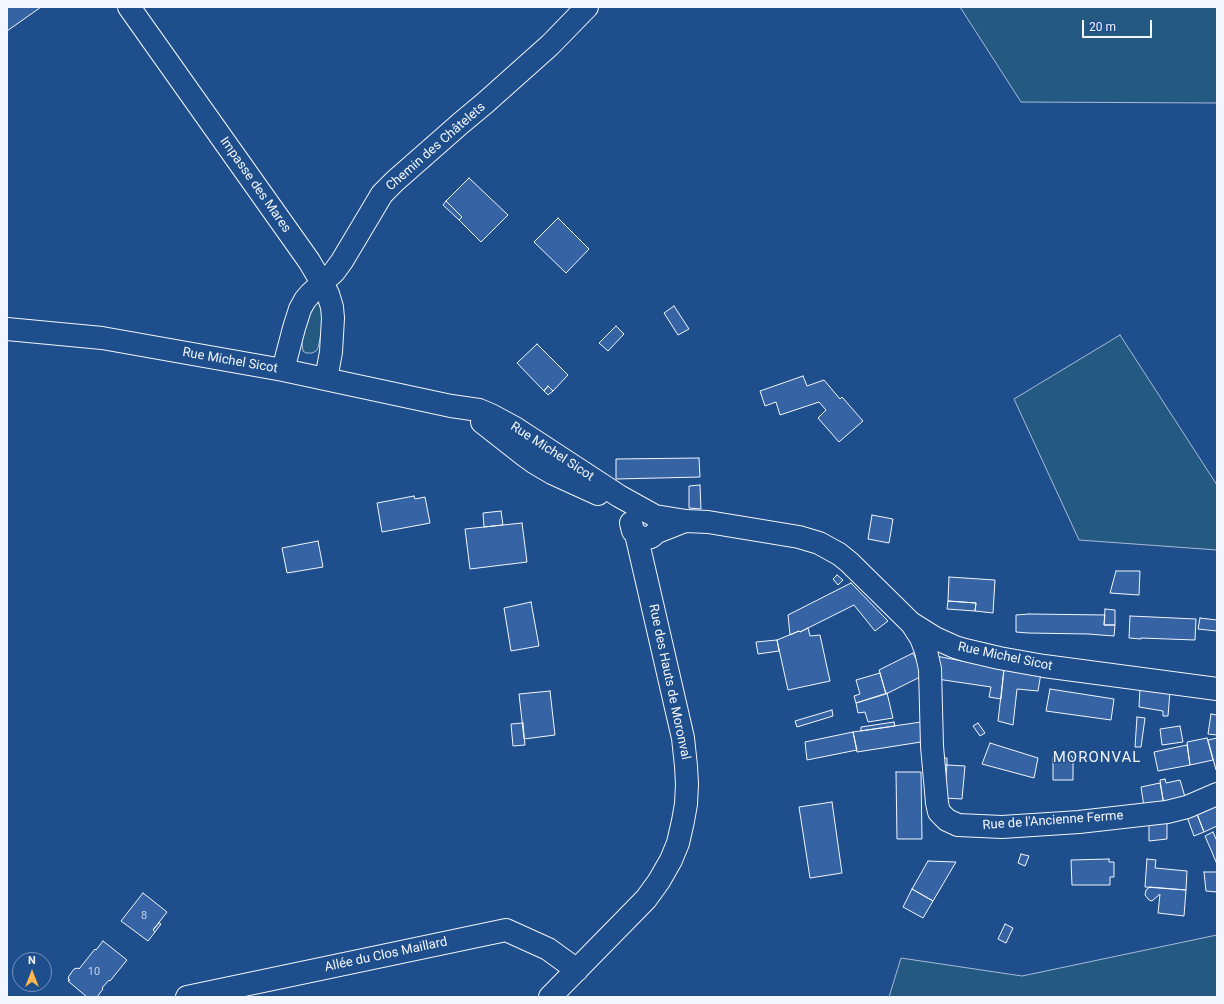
<!DOCTYPE html>
<meta charset="utf-8">
<style>
body{margin:0}
#map{position:relative;width:1224px;height:1004px;overflow:hidden;background:#1f4e8c;font-family:Roboto,sans-serif}
canvas{display:block}
.frame{position:absolute;inset:0;border:8px solid #f2f6ff;pointer-events:none}
.north{position:absolute;left:12px;top:952px;width:40px;height:40px;box-sizing:border-box;background:#1f4e8c;border:1px solid #7391ba;border-radius:50%;rotate:0deg;font-size:11px;font-weight:700;line-height:16px;text-align:center;color:#f2f6ff}
.north::after{content:'';display:block;margin:auto;width:14px;height:18px;background:#ffb74d;clip-path:polygon(50% 0,100% 100%,50% 72%,0 100%)}
.scale{position:absolute;left:1082px;top:20px;width:70px;height:18px;box-sizing:border-box;border:2px solid #f2f6ff;border-top:0;padding-left:5px;font-size:12px;line-height:14px;white-space:nowrap;color:#f2f6ff;-webkit-text-stroke:3px #1f4e8c;paint-order:stroke}
</style>
<div id="map">
<canvas width="1224" height="1004"></canvas>
<div class="frame"></div>
<div class="north">N</div>
<div class="scale">20 m</div>
</div>
<script>
const c = document.querySelector('canvas').getContext('2d');
c.lineJoin = 'round';
function fill(path, color) { c.fillStyle = color; c.fill(path, 'evenodd'); }
const poly = rows => new Path2D(rows.map(r => 'M' + r).join(''));
function stroke(path, color, width, dash) { c.strokeStyle = color; c.lineWidth = width; c.lineCap = dash ? 'butt' : 'round'; c.setLineDash(dash || []); c.stroke(path); }
function label(font, color, halo, rows, align = 'center') {
  c.font = font + ' Roboto,sans-serif'; c.lineWidth = 3; c.setLineDash([]); c.textBaseline = 'middle'; c.strokeStyle = halo; c.fillStyle = color; for (const [text, x, y, turn = 0] of rows) {
    c.save(); c.translate(x, y); c.rotate((+turn || 0) * Math.PI / 180); c.textAlign = isNaN(turn) ? turn : align; if (halo) c.strokeText(text, 0, 0); c.fillText(text, 0, 0); c.restore();
  }
}
const green = poly([
 [960,7,1217,7,1217,103,1021,102,960,7],
 [321,301,323,324,318,348,316,351,312,353,306,353,303,351,302,343,302,337,309,312,316,302,321,301],
 [1120,335,1217,485,1217,550,1079,540,1014,399,1120,335],
 [1217,935,1217,997,889,997,901,958,1022,976,1217,935]
]);
fill(green, '#245a82');
stroke(green, '#a8bbd7', 1);
const building = poly([
 [7,7,41,7,7,31,7,7],
 [469,178,508,215,481,242,459,220,462,217,446,201,469,178],
 [446,201,462,217,459,220,443,205,446,201],
 [558,218,589,249,566,273,534,242,558,218],
 [674,306,689,329,678,335,664,313,674,306],
 [616,326,624,334,608,351,599,343,616,326],
 [537,344,568,375,553,391,548,386,544,391,517,363,537,344],
 [803,376,807,386,824,380,840,399,842,397,863,421,839,442,818,418,826,410,819,402,780,415,776,402,765,406,760,391,803,376],
 [548,386,553,391,548,395,544,391,548,386],
 [699,458,700,477,616,479,616,459,699,458],
 [700,485,701,509,689,508,689,486,700,485],
 [414,496,415,499,425,497,430,523,382,532,377,503,414,496],
 [501,511,503,525,484,527,483,513,501,511],
 [872,515,893,519,889,543,868,539,872,515],
 [522,523,527,562,470,569,465,529,522,523],
 [318,541,323,567,287,573,282,548,318,541],
 [1116,571,1140,571,1139,595,1110,593,1116,571],
 [837,575,843,580,838,585,833,579,837,575],
 [949,577,995,580,993,613,975,611,976,603,948,601,949,577],
 [851,583,888,621,875,631,854,605,800,632,799,631,790,635,788,615,851,583],
 [948,601,976,603,975,611,947,609,948,601],
 [531,602,539,646,511,651,504,608,531,602],
 [1105,609,1115,610,1115,625,1104,625,1105,609],
 [1029,614,1105,615,1104,625,1115,625,1114,636,1088,634,1028,633,1016,632,1016,615,1029,614],
 [1130,616,1196,619,1195,640,1141,638,1141,639,1129,638,1130,616],
 [1200,618,1217,620,1217,631,1198,629,1200,618],
 [808,628,810,636,820,635,830,681,788,690,777,640,799,631,800,632,808,628],
 [777,640,779,651,758,654,756,642,777,640],
 [913,653,918,663,920,677,886,694,879,670,913,653],
 [936,656,1004,669,1001,699,989,697,991,687,937,679,936,656],
 [1004,669,1041,673,1038,691,1017,689,1013,725,998,721,1004,669],
 [880,673,886,694,856,703,854,696,860,694,856,680,880,673],
 [1140,687,1170,691,1168,716,1163,716,1163,711,1139,707,1140,687],
 [1050,689,1114,699,1111,720,1046,711,1050,689],
 [550,691,555,735,524,739,519,694,550,691],
 [887,693,893,718,868,722,865,712,858,713,856,703,887,693],
 [832,710,833,716,797,727,795,721,832,710],
 [1211,714,1217,715,1217,735,1208,734,1211,714],
 [1137,717,1145,718,1141,747,1135,747,1137,717],
 [894,722,895,726,861,731,861,727,894,722],
 [921,722,921,742,857,752,853,732,921,722],
 [523,723,525,745,513,746,511,724,523,723],
 [978,723,985,733,980,736,973,726,978,723],
 [1180,726,1183,742,1162,745,1160,729,1180,726],
 [853,732,857,750,807,760,805,742,853,732],
 [1207,738,1213,760,1190,765,1187,742,1207,738],
 [1217,738,1217,769,1216,770,1208,740,1217,738],
 [990,743,1038,758,1034,778,982,764,990,743],
 [1187,745,1190,765,1158,771,1154,752,1187,745],
 [1071,756,1073,758,1073,780,1053,780,1053,757,1071,756],
 [940,758,947,758,947,765,941,764,940,758],
 [947,765,965,766,962,799,944,798,947,765],
 [896,772,921,772,922,839,897,839,896,772],
 [1165,779,1166,783,1180,780,1185,797,1164,805,1160,780,1165,779],
 [1160,783,1164,805,1144,807,1141,787,1160,783],
 [832,802,842,873,810,878,799,807,832,802],
 [1217,805,1217,826,1204,832,1197,814,1217,805],
 [1197,814,1204,832,1194,836,1187,817,1197,814],
 [1167,822,1167,839,1149,841,1149,824,1167,822],
 [1213,832,1217,841,1217,864,1205,836,1213,832],
 [1021,854,1029,856,1025,866,1018,863,1021,854],
 [1109,859,1109,862,1114,862,1114,877,1110,877,1110,885,1072,885,1071,860,1109,859],
 [1147,859,1156,860,1155,868,1187,871,1186,890,1145,887,1147,859],
 [928,861,956,862,933,901,912,889,928,861],
 [1204,872,1217,872,1217,892,1206,891,1204,872],
 [1150,887,1186,890,1184,916,1158,913,1160,894,1152,901,1149,900,1145,895,1146,890,1150,887],
 [912,889,933,901,923,918,903,907,912,889],
 [143,893,167,912,153,930,155,932,148,941,121,921,143,893],
 [159,923,161,924,155,932,153,930,159,923],
 [1005,924,1013,928,1006,943,998,939,1005,924],
 [103,941,127,960,110,981,109,980,102,988,103,989,97,997,87,997,68,981,70,980,68,979,69,976,74,969,78,968,79,969,95,949,96,950,103,941]
]);
fill(building, '#3563a3');
stroke(building, '#f2f6ff', 1);
const minor = poly([
 [129,7,309,261,322,283,328,294,332,307,333,318,331,352,326,379],
 [7,329,102,338,283,370,451,406,479,410,491,415,515,428,619,496,655,516,686,521,708,522,799,537,819,543,839,554,849,562,911,623,935,638,955,647,965,650,999,658,1044,666,1217,689],
 [283,370,294,328,300,309,305,300,311,293,334,272,342,261,382,194,395,181,461,123,485,103,550,45,587,7],
 [482,422,524,455,535,463,552,473,598,494],
 [631,523,633,531,639,537,647,538,651,537,657,532,685,521],
 [912,624,921,638,926,651,930,669,932,746,937,803,939,812,947,820,958,825,1002,827,1079,822,1167,812,1187,807,1217,794],
 [187,997,506,930,548,949,577,970],
 [550,997,646,899,659,881,671,860,678,843,683,821,686,804,687,784,686,766,683,738,636,534]
]);
stroke(minor, '#f2f6ff', 24);
stroke(minor, '#1f4e8c', 22);
label('11px', '#c3d1e8', null, [
 ["8",144,916],
 ["10",94,972]
]);
label('13px', '#f2f6ff', '#1f4e8c', [
 ["Chemin des Châtelets",436,147,-41],
 ["Impasse des Mares",255,185,55],
 ["Rue Michel Sicot",230,361,10],
 ["Rue Michel Sicot",552,452,33],
 ["Rue Michel Sicot",1005,657,12],
 ["Rue des Hauts de Moronval",669,682,78],
 ["Rue de l'Ancienne Ferme",1053,821,-4],
 ["Allée du Clos Maillard",386,955,-12]
]);
c.letterSpacing = '1px';
label('15px', '#f2f6ff', '#1f4e8c', [
 ["MORONVAL",1097,758]
]);
c.letterSpacing = '0px';
</script>
